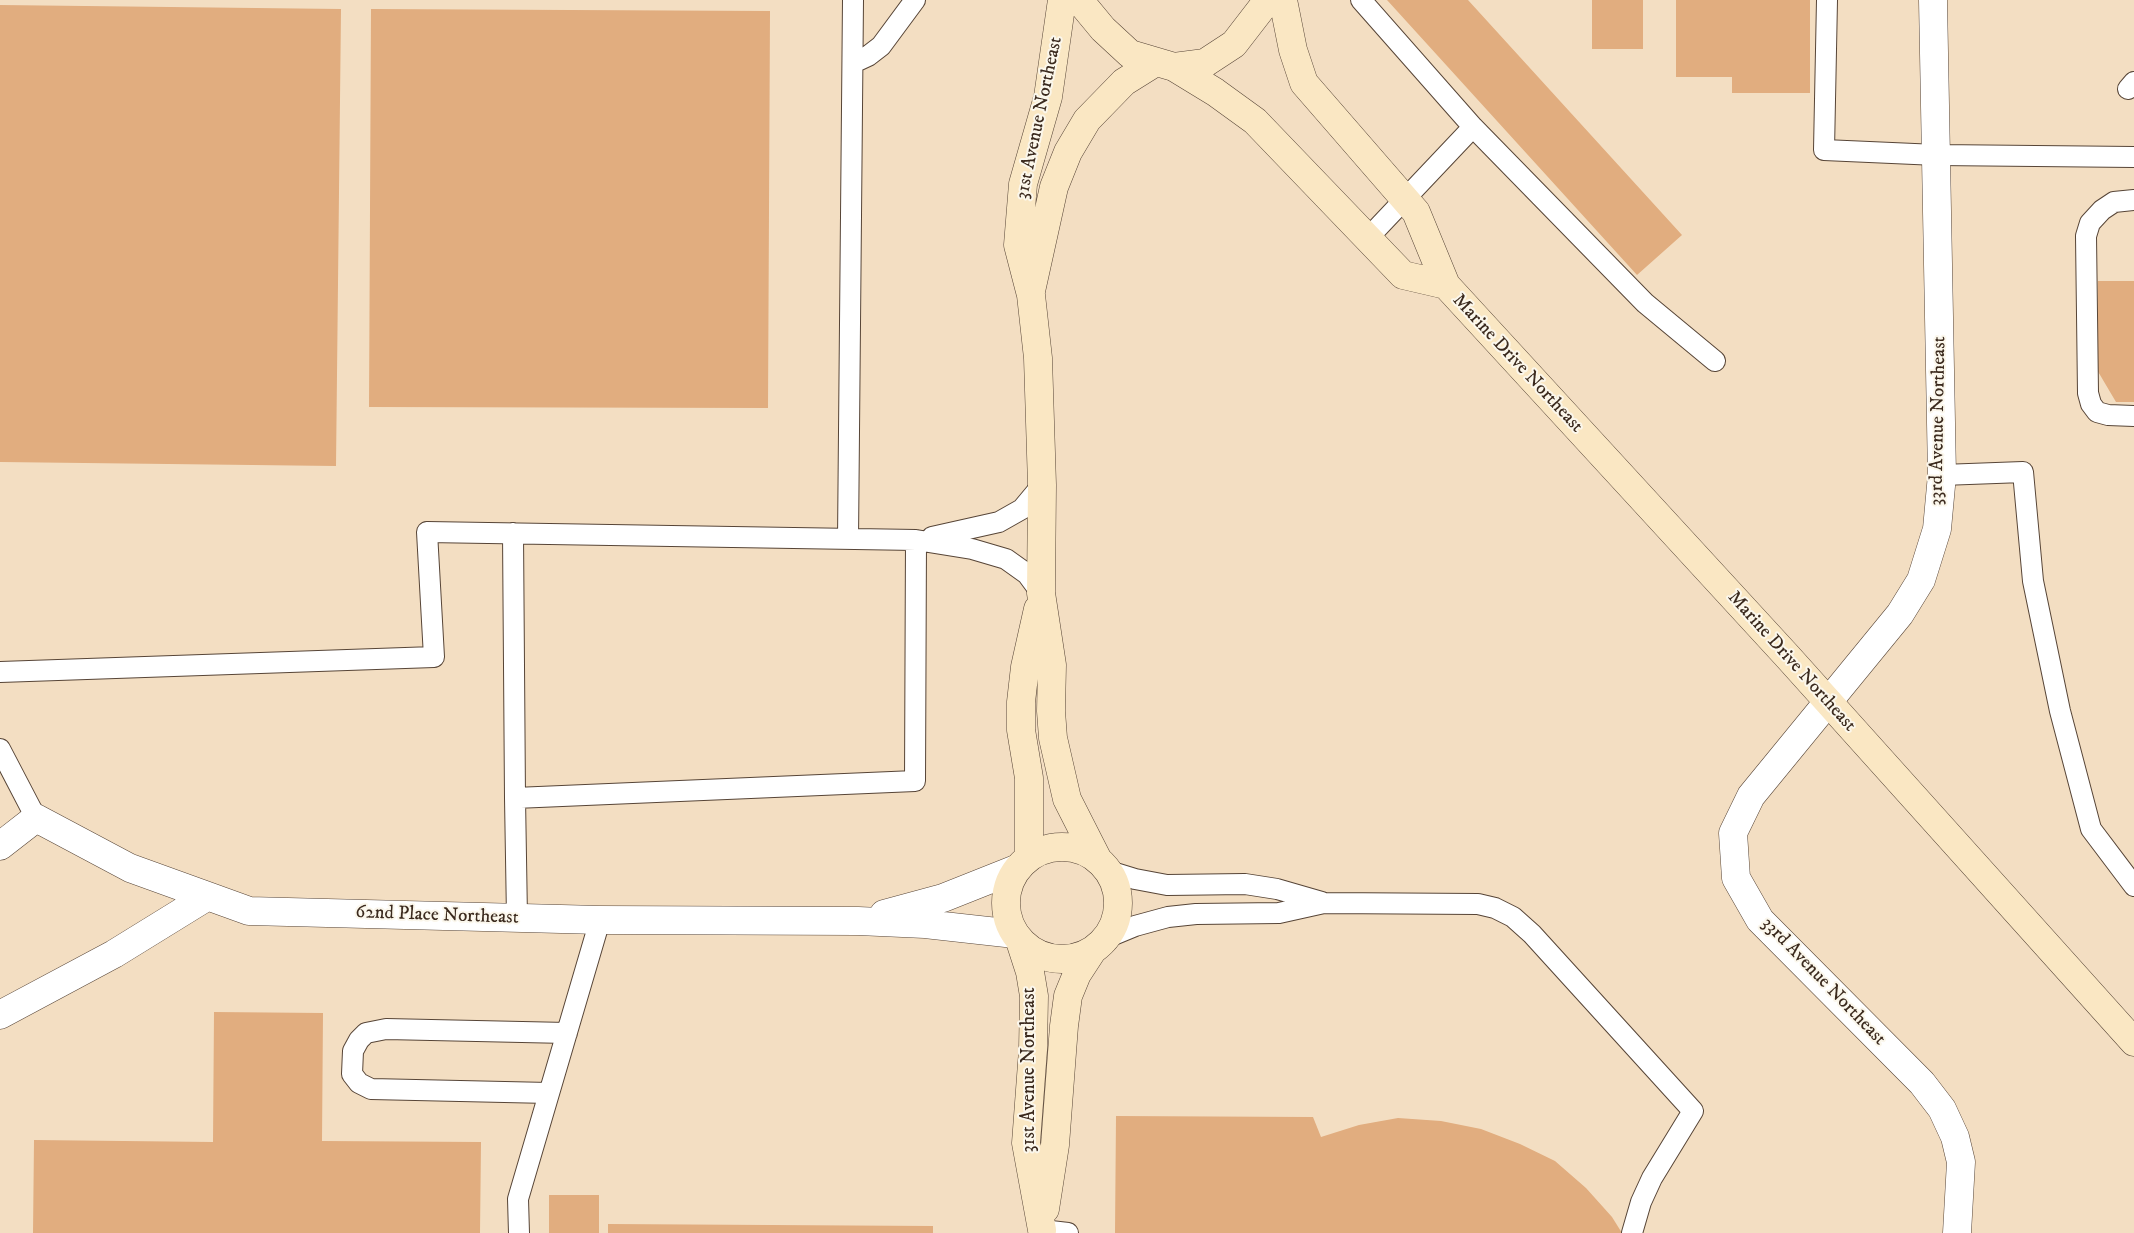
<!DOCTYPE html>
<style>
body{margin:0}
canvas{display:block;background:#f3dec2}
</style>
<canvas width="2134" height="1233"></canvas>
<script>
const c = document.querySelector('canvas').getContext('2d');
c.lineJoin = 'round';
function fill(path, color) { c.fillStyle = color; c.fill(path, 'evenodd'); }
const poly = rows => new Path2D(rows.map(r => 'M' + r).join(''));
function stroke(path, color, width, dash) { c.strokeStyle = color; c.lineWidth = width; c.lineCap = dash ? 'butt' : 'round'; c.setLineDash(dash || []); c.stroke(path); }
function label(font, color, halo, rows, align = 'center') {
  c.font = font + ' "IM FELL DW Pica",serif'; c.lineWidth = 4; c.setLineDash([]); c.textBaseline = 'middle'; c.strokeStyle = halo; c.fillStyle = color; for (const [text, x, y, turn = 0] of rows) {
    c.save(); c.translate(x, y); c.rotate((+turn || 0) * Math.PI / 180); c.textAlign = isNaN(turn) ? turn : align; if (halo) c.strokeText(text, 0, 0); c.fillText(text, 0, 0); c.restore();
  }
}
fill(poly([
 [1387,0,1468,0,1682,235,1637,275],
 [1592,0,1643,0,1643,49,1592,49],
 [1676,0,1810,0,1810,93,1732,93,1732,77,1676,77],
 [0,5,341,9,336,466,0,462],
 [371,9,770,11,768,408,369,407],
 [2098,281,2134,281,2134,402,2116,402,2090,358,2090,328,2098,328],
 [214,1012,323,1013,322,1141,481,1142,480,1233,33,1233,34,1140,213,1142],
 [1116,1116,1313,1117,1321,1137,1359,1125,1398,1118,1441,1121,1481,1129,1520,1144,1555,1161,1586,1188,1612,1217,1622,1233,1115,1233],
 [549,1195,599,1195,599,1233,549,1233],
 [608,1224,933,1226,933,1233,608,1233]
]), '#e1ad7f');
const lane = poly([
 [1361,0,1473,127,1645,303,1715,361],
 [1827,0,1824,150,1937,155,2134,157],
 [853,63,868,56,881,46,915,0],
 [2128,89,2134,82],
 [2134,200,2114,202,2102,210,2090,223,2086,236,2088,393,2091,404,2097,412,2108,415,2134,416],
 [1368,238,1473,127],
 [1942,475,2023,472,2033,581,2060,711,2091,829,2134,886],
 [513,533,515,798,915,781,916,540],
 [932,537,999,522,1022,509,1042,485],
 [848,539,853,0],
 [0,672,434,657,427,532,916,540,972,549,1006,559,1027,574,1041,593],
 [0,749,36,818],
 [515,798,517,918],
 [1109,871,1135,879,1167,885,1245,884,1277,889,1322,902],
 [1106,938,1135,926,1168,917,1196,914,1279,913,1324,903,1478,904,1495,908,1513,917,1532,934,1693,1111,1652,1178,1641,1202,1632,1233],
 [549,1093,371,1089,359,1083,352,1074,353,1051,359,1040,366,1033,386,1029,567,1033],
 [1042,1230,1068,1233],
 [519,1233,518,1199,600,920]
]);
const street = poly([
 [1933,0,1942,475,1937,529,1921,580,1900,614,1751,796,1733,833,1736,878,1760,920,1922,1083,1942,1109,1955,1137,1961,1162,1957,1233],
 [0,846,36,818,130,868,249,911,600,920,858,921,925,924,1015,934],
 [884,914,943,898,1016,869],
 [0,1015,114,954,208,896]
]);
const secondary = poly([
 [1062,0,1048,97,1023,184,1018,245,1031,295,1038,358,1042,485,1041,593,1052,665,1051,711,1053,738,1067,799,1097,858],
 [1079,0,1103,29,1130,54,1174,67,1205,63,1234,44,1268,0],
 [1283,0,1293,50,1304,83,1416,212,1446,285,1788,657,2134,1042],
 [1174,67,1215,92,1255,121,1403,275,1446,285],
 [1031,291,1054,187,1068,152,1087,120,1124,82,1156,62],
 '1006 903a56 56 0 1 1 112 0a56 56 0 1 1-112 0Z',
 [1029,857,1029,778,1021,730,1021,702,1025,667,1038,609],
 [1020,941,1030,972,1034,996,1033,1050,1026,1143,1042,1230],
 [1045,1209,1055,1145,1064,1026,1068,996,1077,974,1092,951]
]);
stroke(lane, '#574537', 22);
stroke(street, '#574537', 29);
stroke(secondary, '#574537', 29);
stroke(lane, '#fff', 20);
stroke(street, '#fff', 28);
stroke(secondary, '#fae7c3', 28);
label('19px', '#3b2a1e', '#fbf7ec', [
 ["31st Avenue Northeast",1040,118,-78],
 ["Marine Drive Northeast",1517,364,47],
 ["33rd Avenue Northeast",1939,421,-89],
 ["Marine Drive Northeast",1791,662,48],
 ["62nd Place Northeast",437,916,2],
 ["33rd Avenue Northeast",1823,982,46],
 ["31st Avenue Northeast",1030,1070,-90]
]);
</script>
